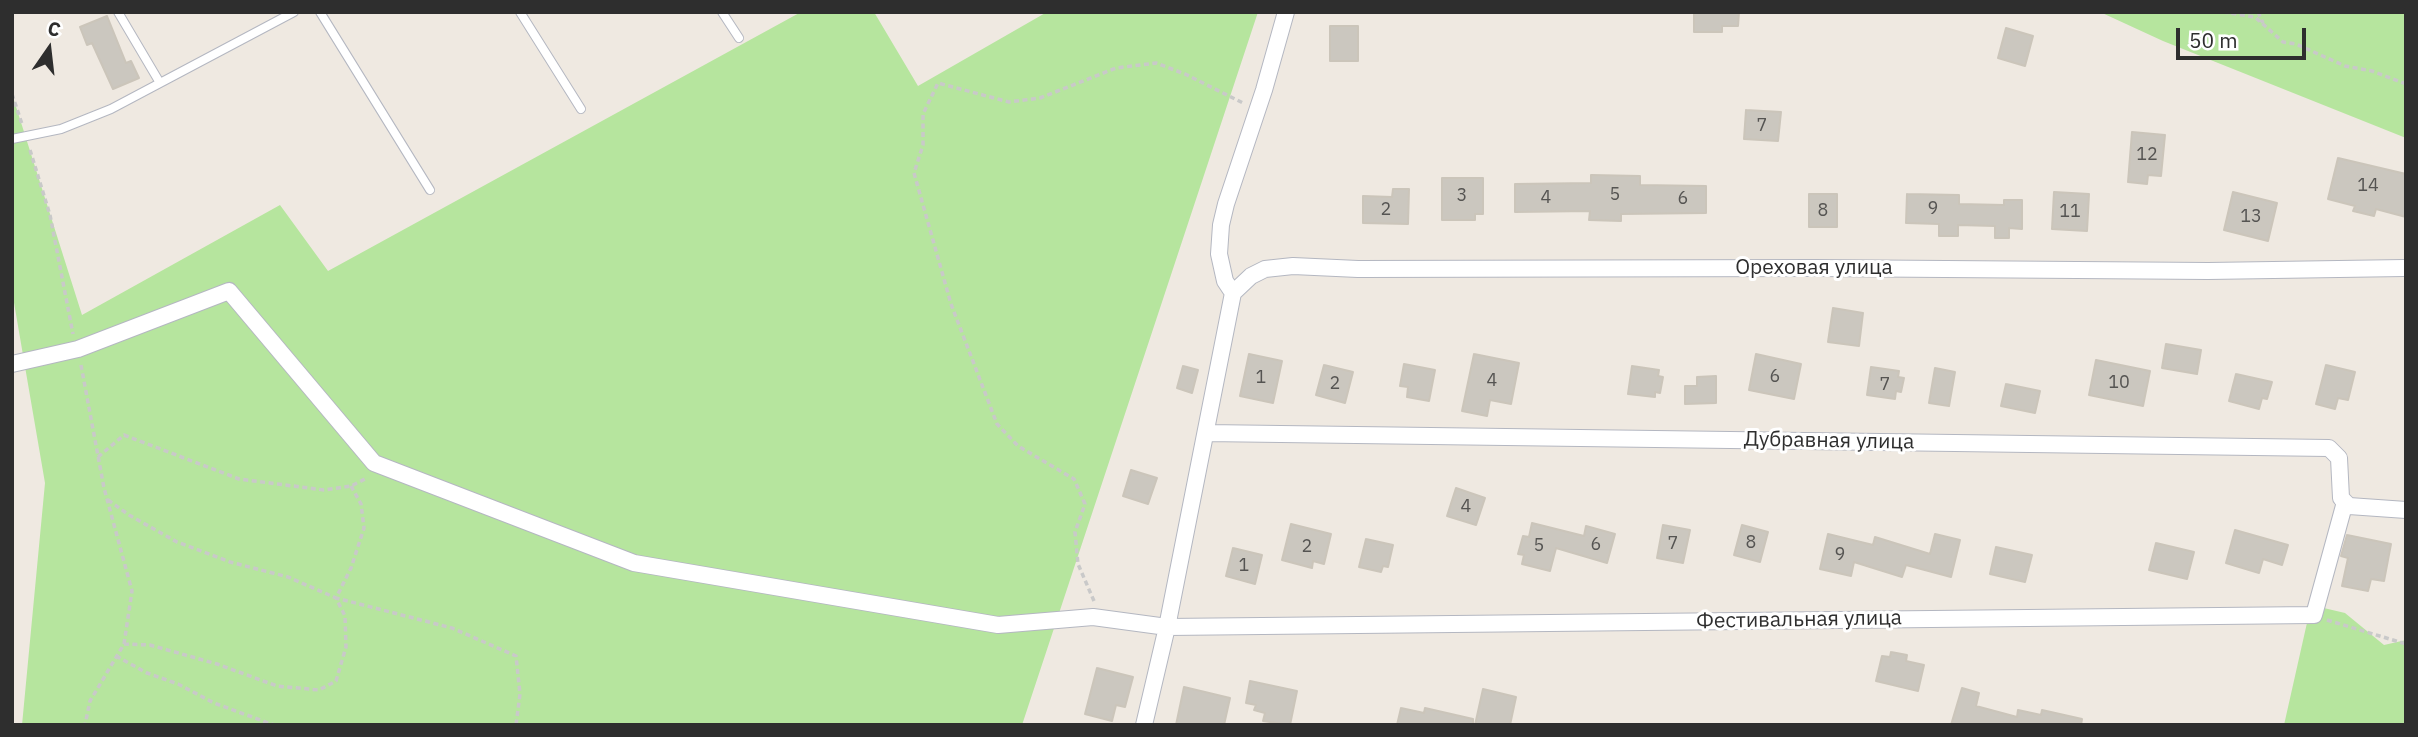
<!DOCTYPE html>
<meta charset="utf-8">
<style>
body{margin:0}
#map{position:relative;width:2418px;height:737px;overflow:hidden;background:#efe9e1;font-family:"IBM Plex Sans",sans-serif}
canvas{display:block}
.frame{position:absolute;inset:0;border:14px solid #2e2e2e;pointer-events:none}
.north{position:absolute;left:14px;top:14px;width:70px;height:70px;-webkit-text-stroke:5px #fff;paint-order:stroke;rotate:14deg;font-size:19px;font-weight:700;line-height:28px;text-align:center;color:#2e2e2e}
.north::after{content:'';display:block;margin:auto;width:24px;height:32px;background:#2e2e2e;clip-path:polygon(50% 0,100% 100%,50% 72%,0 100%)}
.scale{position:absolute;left:2176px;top:28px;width:130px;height:32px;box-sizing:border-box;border:4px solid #2e2e2e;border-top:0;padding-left:9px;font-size:21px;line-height:24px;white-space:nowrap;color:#2e2e2e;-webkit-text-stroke:5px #fff;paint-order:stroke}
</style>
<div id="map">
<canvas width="2418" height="737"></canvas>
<div class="frame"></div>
<div class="north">С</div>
<div class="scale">50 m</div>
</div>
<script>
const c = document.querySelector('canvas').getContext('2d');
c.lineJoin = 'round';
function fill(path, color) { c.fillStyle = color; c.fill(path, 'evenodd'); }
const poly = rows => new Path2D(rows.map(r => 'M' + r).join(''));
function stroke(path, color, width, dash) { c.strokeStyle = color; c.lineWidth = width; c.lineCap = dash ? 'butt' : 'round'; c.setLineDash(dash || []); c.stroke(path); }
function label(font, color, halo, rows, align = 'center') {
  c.font = font + ' "IBM Plex Sans",sans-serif'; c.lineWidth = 6; c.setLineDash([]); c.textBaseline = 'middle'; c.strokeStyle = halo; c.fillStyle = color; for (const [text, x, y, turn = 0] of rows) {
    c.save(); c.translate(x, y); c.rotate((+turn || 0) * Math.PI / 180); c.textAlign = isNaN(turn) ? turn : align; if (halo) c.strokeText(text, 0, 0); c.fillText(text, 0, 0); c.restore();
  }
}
fill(poly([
 [801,12,874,12,918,86,1047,12,1258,12,1022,725,22,725,45,483,12,291,12,94,82,315,280,205,328,271],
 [2100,12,2406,12,2406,138,2163,41],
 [2311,605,2345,613,2384,645,2406,640,2406,725,2284,725]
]), '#b6e59e');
const building = poly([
 [1694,12,1739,12,1738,26,1722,26,1722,32,1694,32,1694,12],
 [107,16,126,63,131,61,139,78,113,89,92,43,87,45,80,27,107,16],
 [1330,26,1358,26,1358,61,1330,61,1330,26],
 [2006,28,2033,36,2025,66,1998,58,2006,28],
 [1746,110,1781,112,1778,141,1744,139,1746,110],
 [2132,132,2165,135,2161,176,2148,175,2147,184,2128,182,2132,132],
 [2338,158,2406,174,2406,217,2376,209,2374,216,2353,211,2355,206,2328,199,2338,158],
 [1591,175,1640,176,1640,185,1706,186,1706,213,1621,214,1621,221,1589,220,1590,211,1515,212,1515,184,1591,183,1591,175],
 [1442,178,1483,178,1483,214,1475,214,1475,220,1442,220,1442,178],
 [1393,189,1409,189,1408,224,1363,223,1363,196,1392,197,1393,189],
 [2054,192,2089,194,2087,231,2052,229,2054,192],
 [2233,192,2277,203,2268,241,2224,230,2233,192],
 [1809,194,1837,194,1837,227,1809,227,1809,194],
 [1907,194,1959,195,1959,204,2004,205,2004,200,2022,200,2022,229,2009,228,2009,238,1995,238,1995,226,1958,225,1958,236,1939,236,1939,224,1906,223,1907,194],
 [1833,308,1863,313,1859,346,1828,342,1833,308],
 [2166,344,2201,350,2197,374,2162,368,2166,344],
 [1249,354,1282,361,1273,403,1240,396,1249,354],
 [1474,354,1519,363,1511,404,1490,400,1487,416,1462,411,1474,354],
 [1756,354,1801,364,1794,399,1749,390,1756,354],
 [2096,360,2150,371,2143,406,2089,395,2096,360],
 [1404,364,1435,370,1429,401,1407,397,1408,387,1400,386,1404,364],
 [1324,365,1353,372,1345,403,1316,395,1324,365],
 [2326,365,2355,372,2348,400,2338,398,2335,409,2316,404,2326,365],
 [1183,366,1198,370,1192,393,1177,388,1183,366],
 [1632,366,1659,370,1658,376,1663,377,1660,393,1655,392,1655,397,1628,394,1632,366],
 [1871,367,1899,371,1898,377,1904,378,1901,392,1896,391,1895,399,1867,395,1871,367],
 [1935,368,1955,372,1949,406,1929,403,1935,368],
 [2236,374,2272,382,2267,399,2262,398,2259,409,2229,401,2236,374],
 [1716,376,1716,403,1685,404,1685,386,1697,386,1697,377,1716,376],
 [2006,384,2040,391,2035,413,2001,406,2006,384],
 [1131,470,1157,478,1148,504,1123,496,1131,470],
 [1456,488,1485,498,1476,525,1447,516,1456,488],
 [1532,523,1584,536,1586,526,1615,534,1607,563,1556,548,1550,571,1522,564,1524,555,1518,554,1523,536,1529,537,1532,523],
 [1291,524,1331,534,1324,564,1313,561,1312,568,1282,560,1291,524],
 [1663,525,1690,530,1683,563,1657,558,1663,525],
 [1742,525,1768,532,1760,562,1734,555,1742,525],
 [2235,530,2288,545,2282,565,2263,559,2259,573,2226,563,2235,530],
 [1828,534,1873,545,1875,537,1930,554,1935,534,1960,540,1951,577,1906,565,1902,577,1854,562,1851,576,1820,569,1828,534],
 [2347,535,2391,544,2384,581,2371,579,2368,591,2342,586,2348,558,2341,556,2347,535],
 [1366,539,1393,545,1388,567,1383,566,1381,572,1359,567,1366,539],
 [2156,543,2194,552,2187,579,2149,570,2156,543],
 [1996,547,2032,555,2025,582,1990,574,1996,547],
 [1233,548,1262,555,1255,584,1226,576,1233,548],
 [1891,652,1907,655,1906,661,1924,665,1918,691,1876,681,1882,656,1890,657,1891,652],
 [1097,668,1133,677,1125,707,1116,705,1112,721,1085,714,1097,668],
 [1250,681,1297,691,1290,725,1263,721,1265,713,1254,710,1256,705,1246,703,1250,681],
 [1184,687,1230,698,1224,725,1176,725,1184,687],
 [1962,688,1979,693,1976,706,2017,717,2018,710,2041,715,2042,710,2082,719,2081,725,1951,725,1962,688],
 [1483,689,1516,697,1510,725,1475,725,1483,689],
 [1401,708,1424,713,1425,708,1473,719,1473,725,1397,725,1401,708]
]);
fill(building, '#cbc7bf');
stroke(building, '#cbc5ba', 2);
const service = poly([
 [118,12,160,83],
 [320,12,430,190],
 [520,12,581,109],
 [722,12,739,38],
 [12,139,61,129,111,109,294,12]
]);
const minor = poly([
 [1233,293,1251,276,1265,269,1293,266,1358,269,1814,268,2208,271,2404,268],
 [12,364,78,349,229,291,374,463,634,563,998,625,1093,617,1167,627,2314,615,2345,502],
 [1206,433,2329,448,2339,458,2341,498,2349,506,2406,510],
 [1144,725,1167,627,1233,293,1225,281,1219,254,1221,225,1226,204,1264,90,1286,12]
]);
stroke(service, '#b4b7c1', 10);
stroke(minor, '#b4b7c1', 18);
stroke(poly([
 [2223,12,2255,17,2283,42,2296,44,2345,66,2372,71,2406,84],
 [2258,12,2263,23],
 [12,94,22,124],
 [30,150,50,215,73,334],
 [81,365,104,488,132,591,124,644,90,701,85,725],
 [98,457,124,435,239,479,324,490,351,486,367,478],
 [351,486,361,504,364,528,351,568,336,598,452,628,516,656,520,694,516,725],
 [108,500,129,515,177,542,230,562,288,577,336,598,345,616,346,647,336,681,319,690,277,686,217,664,150,645,124,644],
 [1094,601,1078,564,1075,532,1085,504,1074,479,1018,446,997,424,951,304,914,173,923,145,923,114,938,83,1009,102,1040,98,1116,68,1156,63,1185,74,1243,103],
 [2327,620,2406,644],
 [116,656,147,673,178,684,214,703,274,725]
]), '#c9c9c9', 3.5, [5, 3.5]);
stroke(service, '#fff', 8);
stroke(minor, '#fff', 16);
label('18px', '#555452', null, [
 ["7",1762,126],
 ["12",2147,155],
 ["14",2368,186],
 ["5",1615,195],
 ["3",1462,196],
 ["4",1546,198],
 ["6",1683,199],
 ["9",1933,209],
 ["2",1386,210],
 ["8",1823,211],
 ["11",2070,212],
 ["13",2251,217],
 ["6",1775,377],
 ["1",1261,378],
 ["4",1492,381],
 ["10",2119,383],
 ["2",1335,384],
 ["7",1885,385],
 ["4",1466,507],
 ["8",1751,543],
 ["7",1673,544],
 ["6",1596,545],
 ["5",1539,546],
 ["2",1307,547],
 ["9",1840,555],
 ["1",1244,566]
]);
label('21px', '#2e2e2e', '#fff', [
 ["Ореховая улица",1814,268],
 ["Дубравная улица",1829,441,1],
 ["Фестивальная улица",1799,620,-1]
]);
</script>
